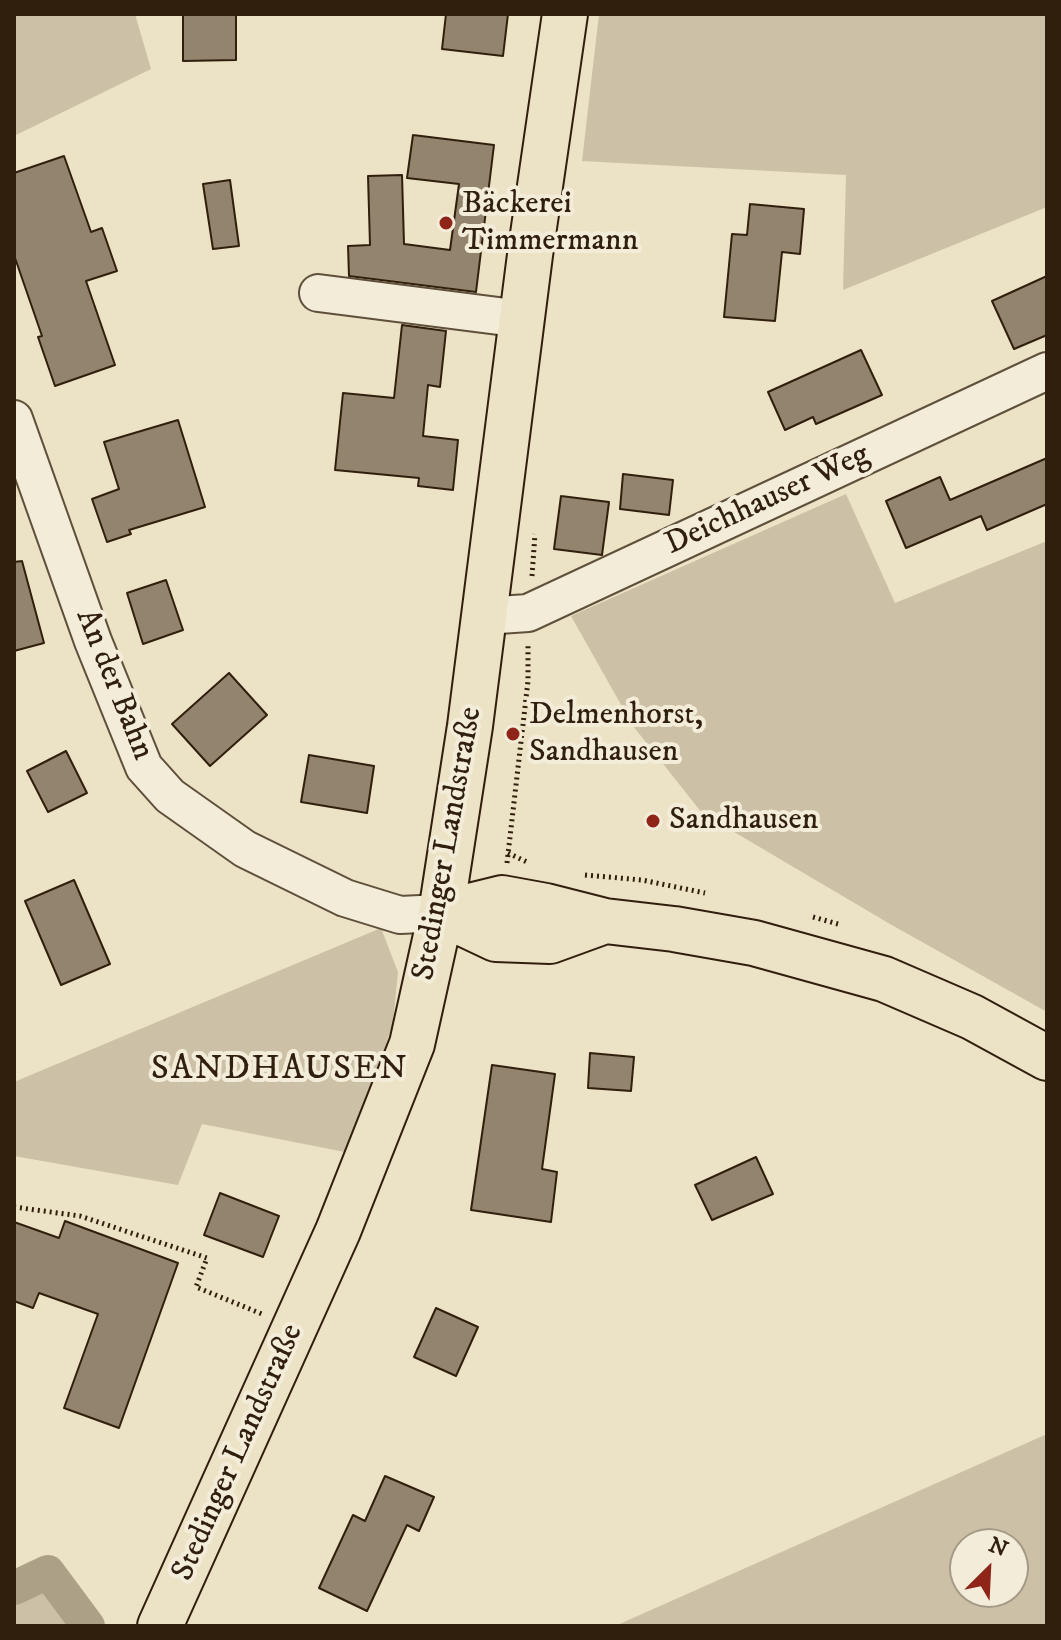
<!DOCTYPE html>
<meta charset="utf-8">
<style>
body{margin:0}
#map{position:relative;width:1061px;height:1640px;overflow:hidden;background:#ece2c5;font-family:"IM FELL DW Pica",serif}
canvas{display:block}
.frame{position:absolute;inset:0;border:16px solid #301f0d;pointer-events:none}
.north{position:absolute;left:949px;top:1528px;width:80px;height:80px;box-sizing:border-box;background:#f3ecd9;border:2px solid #a59a87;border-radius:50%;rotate:24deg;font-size:22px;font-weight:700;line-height:32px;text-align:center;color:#301f0d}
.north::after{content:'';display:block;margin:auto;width:28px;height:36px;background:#8f2418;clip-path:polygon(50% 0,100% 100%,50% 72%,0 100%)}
</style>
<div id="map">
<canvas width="1061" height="1640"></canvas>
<div class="frame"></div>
<div class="north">N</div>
</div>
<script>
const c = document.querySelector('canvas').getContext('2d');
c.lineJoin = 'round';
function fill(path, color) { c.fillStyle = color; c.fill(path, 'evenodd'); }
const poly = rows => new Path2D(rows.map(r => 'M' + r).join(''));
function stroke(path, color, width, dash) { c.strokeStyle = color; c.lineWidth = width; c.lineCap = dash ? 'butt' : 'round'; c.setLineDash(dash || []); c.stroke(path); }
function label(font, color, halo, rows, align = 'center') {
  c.font = font + ' "IM FELL DW Pica",serif'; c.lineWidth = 8; c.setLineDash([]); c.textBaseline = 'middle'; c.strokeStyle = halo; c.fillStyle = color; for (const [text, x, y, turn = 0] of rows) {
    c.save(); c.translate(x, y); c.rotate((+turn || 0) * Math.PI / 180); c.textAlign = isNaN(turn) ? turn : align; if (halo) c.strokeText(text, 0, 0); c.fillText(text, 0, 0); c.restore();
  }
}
fill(poly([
 [14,14,135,14,151,69,14,136],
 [599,14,1047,14,1047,207,843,290,846,175,582,161],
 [846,494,895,603,1047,541,1047,1012,890,924,702,813,633,726,571,616],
 [381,928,398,972,393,1023,350,1153,202,1124,178,1185,14,1156,14,1082],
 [1047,1434,1047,1626,615,1626],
 [1013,1544,1013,1592,965,1592,965,1544],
 [42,1585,74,1626,14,1626,14,1598]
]), '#ccc1a6');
stroke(poly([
 [14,1588,48,1572,88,1626]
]), '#aca086', 34);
const building = poly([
 [183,14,236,14,236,60,183,61,183,14],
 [446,14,508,14,503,56,442,49,446,14],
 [413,135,494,145,476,292,349,276,348,246,370,245,368,176,402,175,404,244,450,250,459,184,407,178,413,135],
 [64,156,91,232,102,228,117,271,86,281,115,365,55,386,38,337,42,336,14,255,14,173,64,156],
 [230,180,239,246,213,249,203,184,230,180],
 [750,204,804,209,800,254,782,252,775,321,724,317,732,234,747,235,750,204],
 [1047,276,1047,335,1014,349,992,301,1047,276],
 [402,325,446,331,440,387,428,385,423,436,458,440,453,490,418,486,419,478,335,470,343,393,394,398,402,325],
 [861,350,882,395,816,424,813,417,785,430,768,392,861,350],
 [178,420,205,507,129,530,131,534,107,542,92,499,119,489,104,442,178,420],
 [1047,458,1047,504,987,530,981,516,906,548,886,501,940,477,950,500,1047,458],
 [623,474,673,480,669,515,620,509,623,474],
 [561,496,609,502,602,555,554,549,561,496],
 [22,561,44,643,14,651,14,562,22,561],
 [166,580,183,630,143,644,127,593,166,580],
 [229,673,267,715,210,766,172,724,229,673],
 [66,751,87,793,48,812,27,771,66,751],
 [309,755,374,766,367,813,301,802,309,755],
 [74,880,110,964,61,985,25,901,74,880],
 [590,1053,634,1057,631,1091,588,1088,590,1053],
 [492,1065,555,1074,542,1169,557,1172,551,1222,471,1210,492,1065],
 [756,1157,773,1194,712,1220,695,1185,756,1157],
 [220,1193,279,1216,263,1257,204,1235,220,1193],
 [65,1221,178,1263,119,1428,64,1408,98,1314,39,1293,33,1308,14,1301,14,1222,59,1238,65,1221],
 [436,1308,478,1327,456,1376,414,1357,436,1308],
 [385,1476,434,1497,419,1531,407,1525,367,1611,319,1588,353,1515,365,1521,385,1476]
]);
fill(building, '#92846d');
stroke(building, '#301f0d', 2);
const minor = poly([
 [318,293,522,319],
 [14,419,93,641,144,767,170,796,245,849,345,898,400,915,441,913],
 [484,616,528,613,1047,371]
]);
const major = poly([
 [441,913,502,898,546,906,605,921,674,929,754,943,884,979,972,1017,1047,1058],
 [441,913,496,939,550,941,605,921],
 [160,1626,338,1231,412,1044,441,913,470,726,530,255,565,14]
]);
stroke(minor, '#5f503b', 40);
stroke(major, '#301f0d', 48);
stroke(poly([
 [532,576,535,534],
 [508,853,529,863],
 [507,863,528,681,528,646],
 [585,875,642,880,705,893],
 [813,917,838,924],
 [14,1207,80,1216,207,1258,196,1287,262,1314]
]), '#301f0d', 5, [2, 4]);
stroke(minor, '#f3ecd9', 36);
stroke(major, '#ece2c5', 44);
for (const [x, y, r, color] of [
 [446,223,8,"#8f2418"],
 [513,734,8,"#8f2418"],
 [653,821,8,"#8f2418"]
]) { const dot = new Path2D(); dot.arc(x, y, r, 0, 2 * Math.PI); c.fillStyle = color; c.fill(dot); stroke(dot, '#f3ecd9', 3); }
label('32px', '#301f0d', '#f3ecd9', [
 ["Bäckerei",462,205],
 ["Timmermann",462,242],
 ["Delmenhorst,",529,716],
 ["Sandhausen",529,753],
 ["Sandhausen",669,821]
], 'left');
label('32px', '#301f0d', '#f3ecd9', [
 ["Deichhauser Weg",768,501,-25],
 ["An der Bahn",113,685,68],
 ["Stedinger Landstraße",449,844,-80],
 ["Stedinger Landstraße",239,1453,-66]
]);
c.letterSpacing = '2px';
label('34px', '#301f0d', '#f3ecd9', [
 ["SANDHAUSEN",280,1071]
]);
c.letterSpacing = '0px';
</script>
